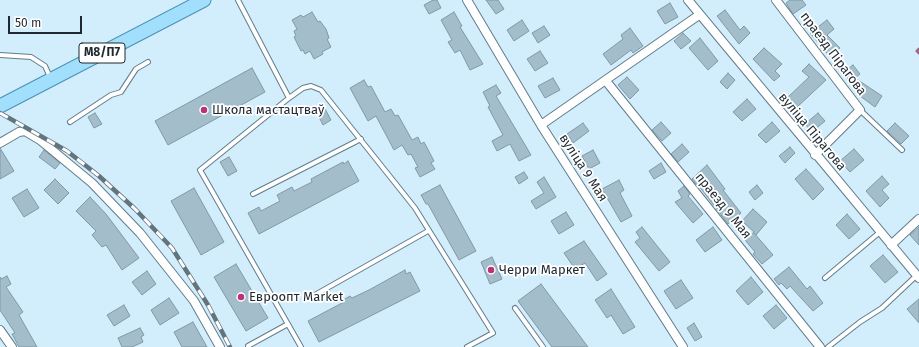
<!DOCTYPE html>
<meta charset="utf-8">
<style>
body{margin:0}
#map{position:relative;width:919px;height:347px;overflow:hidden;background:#d2edfc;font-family:"Fira Sans",sans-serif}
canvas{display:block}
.scale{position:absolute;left:8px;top:16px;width:74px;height:18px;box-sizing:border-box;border:2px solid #1e282e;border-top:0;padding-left:5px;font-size:12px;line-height:14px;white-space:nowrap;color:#1e282e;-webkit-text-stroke:3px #fff;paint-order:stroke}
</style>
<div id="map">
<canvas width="919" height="347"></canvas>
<div class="scale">50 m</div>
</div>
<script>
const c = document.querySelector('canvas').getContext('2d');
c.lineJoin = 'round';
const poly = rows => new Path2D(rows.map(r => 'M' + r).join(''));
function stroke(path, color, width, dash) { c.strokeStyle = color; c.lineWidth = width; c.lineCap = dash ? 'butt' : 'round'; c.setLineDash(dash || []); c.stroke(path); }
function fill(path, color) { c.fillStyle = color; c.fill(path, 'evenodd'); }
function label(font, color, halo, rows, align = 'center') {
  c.font = font + ' "Fira Sans",sans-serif'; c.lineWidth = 3.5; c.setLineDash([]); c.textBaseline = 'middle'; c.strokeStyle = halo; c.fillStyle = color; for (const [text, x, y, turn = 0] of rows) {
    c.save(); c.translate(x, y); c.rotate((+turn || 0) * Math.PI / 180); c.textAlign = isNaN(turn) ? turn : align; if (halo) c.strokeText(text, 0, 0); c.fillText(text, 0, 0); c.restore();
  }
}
stroke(poly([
 [919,49,917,51,919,53]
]), '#a46483', 3);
const building = poly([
 [433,0,437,0,441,8,429,14,424,5,433,0],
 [486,0,498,0,504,9,496,14,486,0],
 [790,0,802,0,806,5,793,14,786,3,790,0],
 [670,3,678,17,665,24,657,11,670,3],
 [725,10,740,30,744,26,750,33,739,44,717,16,725,10],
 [312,12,318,22,320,21,326,29,329,38,327,39,331,47,322,52,323,54,314,59,310,51,305,54,303,50,301,51,294,37,296,36,294,31,297,29,292,20,301,15,303,17,312,12],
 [454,12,462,26,460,27,483,64,470,70,460,50,455,53,448,42,452,40,441,20,454,12],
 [522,20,529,31,514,41,507,30,522,20],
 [827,20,834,29,827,35,840,48,830,57,810,33,827,20],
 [544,26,550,35,538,43,532,33,544,26],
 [630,28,643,46,633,53,631,50,611,65,603,54,623,39,621,35,630,28],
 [683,33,691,41,681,49,674,41,683,33],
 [700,38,718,61,708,70,689,48,700,38],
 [764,48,782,64,775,71,780,76,774,81,753,59,764,48],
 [540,51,548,63,535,71,527,59,540,51],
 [809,64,826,80,795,109,785,100,809,77,802,71,809,64],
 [853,65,860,74,855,78,882,96,875,107,856,93,857,91,842,71,843,70,845,71,853,65],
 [252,68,265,92,168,145,155,121,252,68],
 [728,73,735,80,727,89,720,82,728,73],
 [627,77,639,90,630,99,618,85,627,77],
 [553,78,560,90,545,98,538,86,553,78],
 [364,80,368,87,371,86,385,112,391,109,395,116,398,115,412,140,418,137,421,144,424,142,434,161,431,163,435,169,420,177,415,168,418,167,411,154,408,155,402,145,394,150,376,116,368,121,350,88,364,80],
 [496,85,501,93,496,96,531,155,519,161,510,144,497,151,492,141,503,135,488,107,490,106,483,92,496,85],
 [747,99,756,109,742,121,733,112,747,99],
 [323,105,331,120,323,125,315,109,323,105],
 [95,113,102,124,94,128,88,117,95,113],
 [818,113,825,121,812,132,805,124,818,113],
 [661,122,671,133,662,141,652,130,661,122],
 [772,122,780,131,766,143,758,135,772,122],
 [583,123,589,131,573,143,567,134,583,123],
 [895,123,909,136,901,144,887,131,895,123],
 [682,144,689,152,678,162,671,154,682,144],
 [790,147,795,153,785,163,779,156,790,147],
 [0,148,14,171,0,179,0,148],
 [854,149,864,160,850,172,840,161,854,149],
 [44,150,60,163,55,169,39,157,44,150],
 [593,150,600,163,589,169,582,156,593,150],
 [229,157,237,171,228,176,220,162,229,157],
 [348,161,359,181,259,234,248,213,259,207,261,211,280,201,277,195,292,187,294,191,312,182,311,179,343,162,344,164,348,161],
 [661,163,666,172,654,179,649,171,661,163],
 [707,165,725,189,723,190,741,213,728,224,699,186,698,187,692,179,707,165],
 [806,169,824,189,813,200,795,179,806,169],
 [524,172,528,178,519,184,515,177,524,172],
 [882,176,889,184,882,190,889,198,880,207,866,191,882,176],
 [544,177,556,197,536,209,531,201,544,193,537,182,544,177],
 [55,179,69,193,58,204,44,190,55,179],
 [619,180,624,190,620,193,632,216,621,222,602,189,619,180],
 [440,185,476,251,459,260,428,204,426,204,421,195,440,185],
 [757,185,763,193,755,200,749,192,757,185],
 [684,186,690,194,688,196,703,214,693,223,675,202,682,198,678,191,684,186],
 [194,188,224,242,201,255,171,201,194,188],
 [27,189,39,208,24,217,12,198,27,189],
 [90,197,106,214,139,258,122,270,106,245,102,247,92,235,96,231,76,211,90,197],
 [753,209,767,222,756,235,754,233,773,255,762,264,753,254,755,252,745,240,754,232,742,221,753,209],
 [566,212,574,225,559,234,551,221,566,212],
 [847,214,860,229,849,239,836,225,847,214],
 [642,227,670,262,659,271,635,242,640,238,636,232,642,227],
 [713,227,722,240,705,252,696,240,713,227],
 [919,227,919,245,910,235,919,227],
 [584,241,607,274,597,281,585,263,575,269,564,253,584,241],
 [883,255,898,272,885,283,870,266,883,255],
 [492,257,502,279,490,284,481,262,492,257],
 [236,264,268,318,246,331,214,277,236,264],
 [789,267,807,289,810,286,823,303,813,311,790,286,787,289,781,283,779,285,774,279,789,267],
 [405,270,406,274,410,272,420,291,319,342,308,321,344,302,343,300,350,296,352,298,369,290,405,270],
 [147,271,156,284,142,295,132,282,147,271],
 [7,276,11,284,6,287,23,312,19,315,37,347,19,347,12,334,15,333,0,310,0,277,1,279,7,276],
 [751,277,763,292,748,305,736,291,751,277],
 [681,280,693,298,676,309,664,291,681,280],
 [541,284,588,347,552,347,518,301,541,284],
 [611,289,635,327,623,334,611,315,607,318,595,300,611,289],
 [169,298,179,313,160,325,151,310,169,298],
 [919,299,919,323,907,309,919,299],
 [124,305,130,316,114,326,107,315,124,305],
 [776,305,787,318,774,329,763,316,776,305],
 [193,322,207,347,182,347,174,332,193,322],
 [694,323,702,337,695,341,687,328,694,323],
 [140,328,144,335,141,337,143,342,132,347,122,347,118,338,140,328]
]);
fill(building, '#a3bdcb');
stroke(building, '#8099a7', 1);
const service = poly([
 [238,0,289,98,303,88,311,86,321,90,415,208,493,333,467,347],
 [0,55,31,57,45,66,50,77],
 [289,98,200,170,301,347],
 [860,110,902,150],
 [70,122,111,95,121,92,136,69,148,62],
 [253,194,361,139],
 [825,278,880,232],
 [313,296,428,231],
 [515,308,543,347],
 [248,346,288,324],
 [828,347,860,322,882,308,916,276]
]);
const minor = poly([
 [467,0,541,125,683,347],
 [688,0,919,278],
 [776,0,860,110,815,155],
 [606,81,820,347],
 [541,125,699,15],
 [0,143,19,132,25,131,40,140,92,183,140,233,194,301,220,347],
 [891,245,919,219],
 [0,330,12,347]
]);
const primary = poly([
 [0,106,204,0]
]);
stroke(service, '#637c89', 6);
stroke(minor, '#637c89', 10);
stroke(primary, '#4a91b3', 15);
stroke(service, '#fff', 4);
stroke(minor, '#fff', 8);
stroke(primary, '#a1dffc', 13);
const rail = poly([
 [0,113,67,151,99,176,135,209,172,248,208,305,230,347]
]);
stroke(rail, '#63747d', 4.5);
stroke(rail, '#fff', 3, [9]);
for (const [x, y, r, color] of [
 [204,110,4,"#b83378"],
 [491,270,4,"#b83378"],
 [241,297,4,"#b83378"]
]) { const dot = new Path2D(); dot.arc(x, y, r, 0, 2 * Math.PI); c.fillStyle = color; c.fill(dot); stroke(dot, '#fff', 1.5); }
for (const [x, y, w] of [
 [102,53,46]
]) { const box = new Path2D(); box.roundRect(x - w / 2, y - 10, w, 20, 3); c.fillStyle = '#fff'; c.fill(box); stroke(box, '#1e282e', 1); }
label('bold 12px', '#1e282e', null, [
 ["М8/П7",102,53]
]);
label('13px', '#1e282e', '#fff', [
 ["праезд Пірагова",833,54,53],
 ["вуліца Пірагова",812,132,50],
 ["вуліца 9 Мая",583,168,57],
 ["праезд 9 Мая",723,206,51]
]);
label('13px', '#1e282e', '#fff', [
 ["Школа мастацтваў",212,110],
 ["Черри Маркет",499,270],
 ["Евроопт Market",249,297]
], 'left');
</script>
